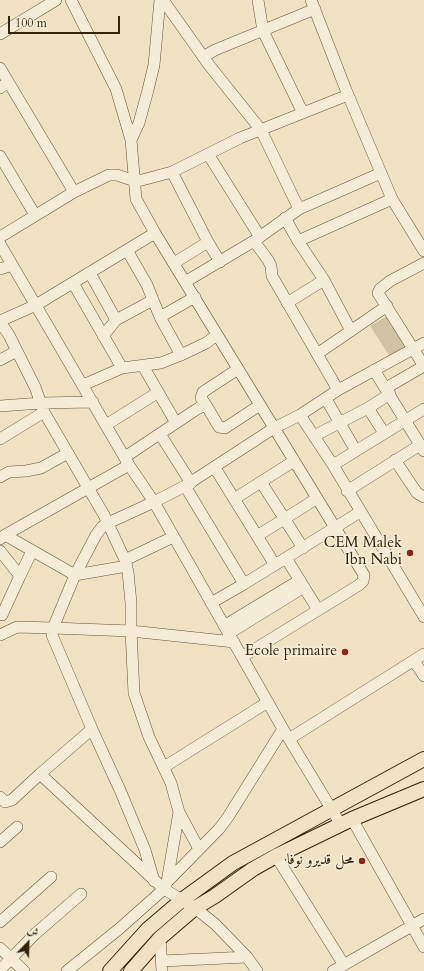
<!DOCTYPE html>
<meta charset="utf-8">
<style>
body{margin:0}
#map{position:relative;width:424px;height:971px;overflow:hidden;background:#f0e2c2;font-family:Cardo,Amiri,serif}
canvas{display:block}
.north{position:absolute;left:8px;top:923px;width:40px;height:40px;-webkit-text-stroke:3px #f5ecd7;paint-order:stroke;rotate:23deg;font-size:11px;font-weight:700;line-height:16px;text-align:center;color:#35230a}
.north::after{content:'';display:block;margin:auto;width:14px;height:18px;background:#35230a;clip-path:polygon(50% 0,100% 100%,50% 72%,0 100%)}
.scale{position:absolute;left:8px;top:16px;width:112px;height:18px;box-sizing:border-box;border:2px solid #35230a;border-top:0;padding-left:5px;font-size:12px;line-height:14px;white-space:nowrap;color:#35230a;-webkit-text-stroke:3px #f5ecd7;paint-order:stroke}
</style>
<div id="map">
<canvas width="424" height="971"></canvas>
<div class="north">ش</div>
<div class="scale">100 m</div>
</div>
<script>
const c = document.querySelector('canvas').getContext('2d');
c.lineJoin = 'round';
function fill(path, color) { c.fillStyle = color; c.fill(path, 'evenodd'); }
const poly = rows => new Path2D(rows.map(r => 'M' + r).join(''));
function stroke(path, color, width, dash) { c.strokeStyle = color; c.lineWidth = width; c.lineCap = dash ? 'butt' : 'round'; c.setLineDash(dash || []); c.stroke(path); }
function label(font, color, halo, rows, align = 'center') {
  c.font = font + ' Cardo,Amiri,serif'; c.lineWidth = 3.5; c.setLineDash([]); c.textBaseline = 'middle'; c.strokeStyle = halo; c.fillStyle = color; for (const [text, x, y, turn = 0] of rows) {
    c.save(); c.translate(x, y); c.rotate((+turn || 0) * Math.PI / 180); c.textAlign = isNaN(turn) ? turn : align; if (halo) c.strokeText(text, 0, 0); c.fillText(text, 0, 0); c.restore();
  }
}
fill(poly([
 [390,314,409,346,391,358,370,326]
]), '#d0c2a3');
const minor = poly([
 [71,0,116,89,131,140,136,199,155,233,364,575,363,581,359,585,242,657],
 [163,0,209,65,261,130,299,209],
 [258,0,263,31,303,113],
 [311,0,346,90,392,199,424,251],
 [0,34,56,0],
 [203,57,215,50,315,9],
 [0,68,74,192,0,237],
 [0,88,8,82],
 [131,140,139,123,148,90,154,65,160,0],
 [208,154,260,237],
 [0,156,35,215],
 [172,172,208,242,174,263],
 [74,192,109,175,117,175,135,181,142,180,172,172,240,138,348,95],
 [285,218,298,241,324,280,351,331],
 [254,241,268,260,271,266,272,276,338,390],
 [298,241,392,199],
 [208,242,220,262],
 [0,244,129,465,154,502,283,729,341,825],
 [127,250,147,285,160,317,181,355],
 [424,263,390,281,380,289,378,293,424,366],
 [0,269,12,265],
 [90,273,116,320,103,336],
 [185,282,254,241,299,209,381,173],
 [73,283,122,368],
 [287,303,324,280],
 [160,317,195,297],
 [116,320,153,300],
 [0,321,36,305,155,233],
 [0,322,9,335,35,387,44,412,0,439],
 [317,354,387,306],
 [0,360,17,351],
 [143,366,176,423],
 [374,370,424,451],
 [83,385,122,368,161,363,181,355,206,343,217,335],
 [386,388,424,366],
 [326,399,356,451],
 [206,405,201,398,203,392,238,369],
 [0,406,41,403,93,402],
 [368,408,384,433],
 [44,412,104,515,125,560,128,572,131,603,131,631,134,693,149,737,171,783,179,812,167,882,164,889,119,929,67,971],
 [300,415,333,465,424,617],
 [106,425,157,393],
 [160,434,191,483],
 [314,436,368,408,390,394],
 [125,457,197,409,206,405,219,427,225,428,260,405],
 [395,460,417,493,424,497],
 [333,465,424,409],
 [215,468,275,565],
 [0,477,9,472,26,471,41,468,68,453],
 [261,482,303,548],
 [185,486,244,584],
 [347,491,420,445],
 [234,499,294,461],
 [5,535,75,575,127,566],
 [257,536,316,499],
 [0,539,5,535,129,465],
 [0,551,20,576,2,615],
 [286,558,318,610],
 [125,560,173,537],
 [20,576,32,551],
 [211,603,244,584,360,512],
 [224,626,300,580],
 [228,634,304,587],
 [0,635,17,627,53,628,131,631,234,642],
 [414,661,424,676],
 [289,739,424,654],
 [164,767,268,702],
 [40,774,164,889,195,908,215,924,247,957,257,971],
 [0,797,5,802,12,800,40,774,92,729],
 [179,812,199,849],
 [352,819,424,947],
 [0,842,17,827],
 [276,856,344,965],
 [154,881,145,850,120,790,92,729,52,635,53,628,75,575,96,535,102,527,108,523,154,502,185,486,274,428,300,415,338,390,424,343],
 [167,882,219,829,228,817,283,729],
 [0,922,51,877],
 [160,938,162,971],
 [0,948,24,971],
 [162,961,247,957],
 [0,970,35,934,81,894],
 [333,971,424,919]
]);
const major = poly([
 [110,971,148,929,182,900,233,863,424,759],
 [131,971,160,938,195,908,215,896,253,869,276,856,352,819,424,789]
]);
stroke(minor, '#645338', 12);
stroke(major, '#35230a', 16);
stroke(minor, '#f5ecd7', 11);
stroke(major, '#f0e2c2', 14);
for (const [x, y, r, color] of [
 [410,553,4,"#8f2418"],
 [345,652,4,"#8f2418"],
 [362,861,4,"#8f2418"]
]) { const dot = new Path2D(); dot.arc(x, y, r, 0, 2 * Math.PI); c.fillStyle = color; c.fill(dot); stroke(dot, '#f5ecd7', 1.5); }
label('15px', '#35230a', '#f5ecd7', [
 ["CEM Malek",402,544],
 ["Ibn Nabi",402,561],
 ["Ecole primaire",337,652],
 ["محل قديرو نوفا",354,861]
], 'right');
</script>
